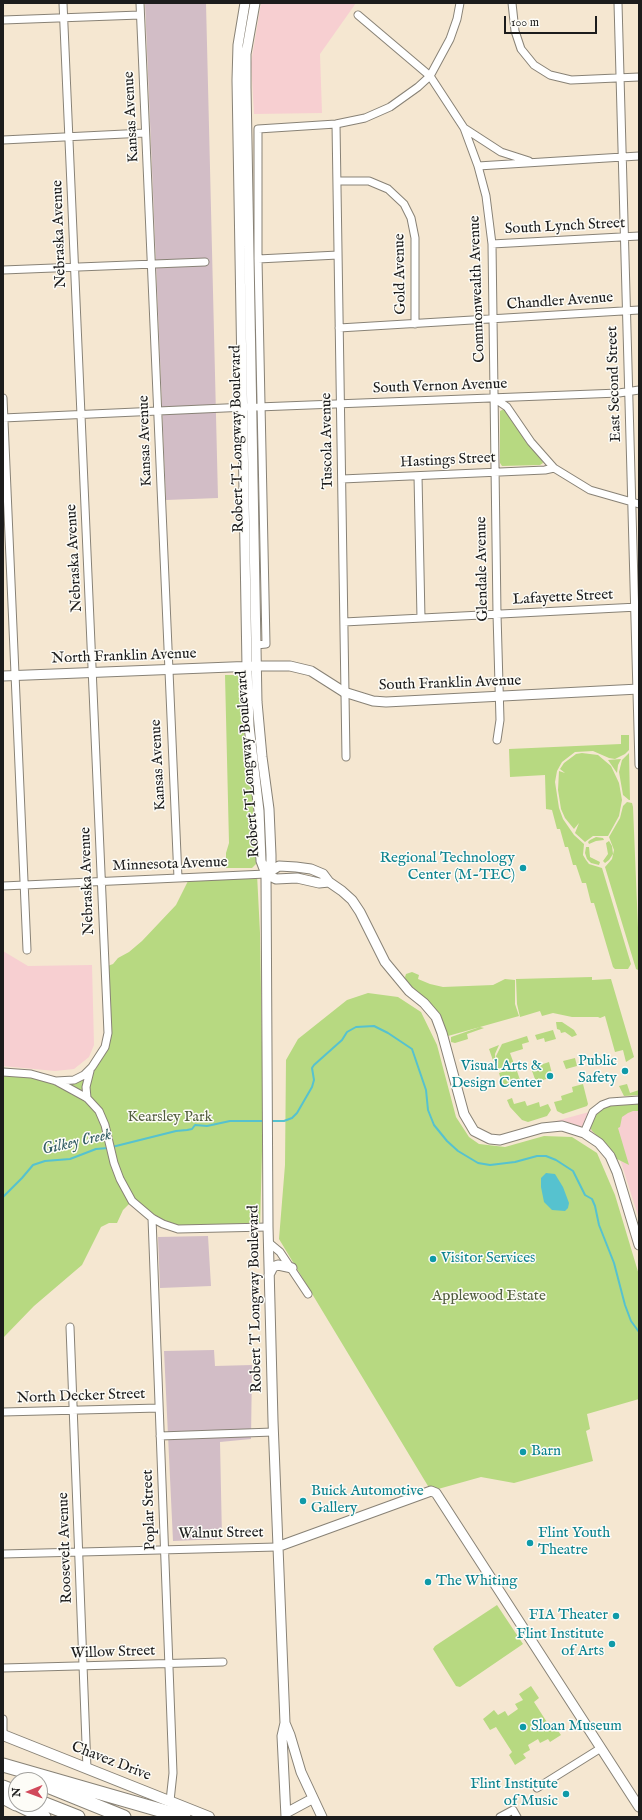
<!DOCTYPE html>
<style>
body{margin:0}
#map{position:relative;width:642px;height:1820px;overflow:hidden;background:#f5e7d1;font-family:"IM FELL English",serif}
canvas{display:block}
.frame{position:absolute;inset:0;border:4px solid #1c1c1c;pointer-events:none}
.north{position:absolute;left:8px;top:1772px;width:40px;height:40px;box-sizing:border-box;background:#fdfcf7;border:1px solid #a3a29f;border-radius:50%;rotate:269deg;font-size:11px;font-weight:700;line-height:16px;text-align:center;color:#1c1c1c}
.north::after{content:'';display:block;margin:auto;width:14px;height:18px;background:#d1495b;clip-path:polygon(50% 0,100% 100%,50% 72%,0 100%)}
.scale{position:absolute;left:504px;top:16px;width:93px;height:18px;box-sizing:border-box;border:2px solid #1c1c1c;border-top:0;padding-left:5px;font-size:12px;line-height:14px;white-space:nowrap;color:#1c1c1c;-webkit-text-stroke:3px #fdfcf7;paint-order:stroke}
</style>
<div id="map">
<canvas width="642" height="1820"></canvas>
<div class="frame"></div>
<div class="north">N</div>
<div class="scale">100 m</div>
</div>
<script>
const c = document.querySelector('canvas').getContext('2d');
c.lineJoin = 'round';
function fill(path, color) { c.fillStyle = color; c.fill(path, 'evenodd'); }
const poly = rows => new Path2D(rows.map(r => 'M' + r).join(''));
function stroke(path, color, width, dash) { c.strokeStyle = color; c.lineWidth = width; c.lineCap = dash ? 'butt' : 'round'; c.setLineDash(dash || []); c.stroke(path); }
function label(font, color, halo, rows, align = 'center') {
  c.font = font + ' "IM FELL English",serif'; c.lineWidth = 3; c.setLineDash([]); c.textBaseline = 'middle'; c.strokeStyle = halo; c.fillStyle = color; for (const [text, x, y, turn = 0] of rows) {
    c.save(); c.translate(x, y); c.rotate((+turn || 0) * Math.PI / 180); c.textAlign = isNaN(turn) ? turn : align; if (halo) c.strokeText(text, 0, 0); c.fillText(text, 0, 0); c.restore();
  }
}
fill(poly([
 [261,3,356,3,320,54,322,113,254,114,251,63],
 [3,951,28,966,92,965,94,1045,89,1057,74,1069,55,1071,3,1066],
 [639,1104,639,1219,620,1159,612,1146,571,1123,545,1124,611,1106]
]), '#f7cfd1');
fill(poly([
 [145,3,206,3,218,498,166,500],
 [208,1236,211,1286,160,1288,158,1237],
 [214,1350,215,1366,252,1365,251,1439,220,1442,222,1539,173,1541,164,1351]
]), '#d2bdc6');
fill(poly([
 [504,409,542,460,543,463,540,465,502,466,500,463,500,411],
 [225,675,237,675,242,680,243,724,253,804,256,864,252,868,226,868,226,853,229,843],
 [621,735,629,735,629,750,625,754,615,759,609,758,593,751,575,752,562,762,557,771,555,782,559,808,563,819,574,835,584,844,583,855,586,860,589,864,602,868,631,964,628,969,615,969,613,967,594,903,591,903,586,883,582,883,576,865,573,865,568,847,565,847,560,829,557,829,552,810,546,809,545,775,510,777,509,749,621,744],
 [582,753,598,755,611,766,619,783,622,800,619,816,608,836,593,836,585,842,575,833,579,823,574,829,565,818,561,809,558,790,559,771,565,773,560,769,564,763,576,754],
 [629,753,630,800,629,800,623,795,619,772,622,760],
 [621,759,618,765,617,773,608,760],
 [627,802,632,803,633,807,639,952,638,970,636,969,605,867,612,859,614,850,609,837,620,818,623,806],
 [596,837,603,838,604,840,596,841,589,844,588,842,590,840],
 [609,841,612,846,613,854,609,860,605,863,603,861,608,854,606,843],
 [586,847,589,847,590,857,600,862,599,865,591,863,587,859,585,853],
 [257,874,260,933,262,1048,262,1151,260,1228,178,1229,152,1218,132,1201,123,1210,117,1223,109,1223,101,1227,82,1265,34,1306,3,1338,3,1072,56,1081,84,1075,105,1047,105,967,113,964,118,958,129,952,142,941,176,905,190,877],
 [412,972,419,975,418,979,430,984,443,987,493,985,505,979,515,980,515,1004,519,1016,448,1036,441,1018,407,983,405,977,406,974],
 [592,977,592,980,611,979,634,1057,626,1062,623,1050,615,1052,605,1016,600,1018,598,1017,572,1017,553,1013,542,1016,540,1011,520,1017,517,1004,516,979],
 [368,993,398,997,421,1012,437,1045,456,1117,469,1137,479,1144,505,1147,544,1136,572,1137,597,1153,615,1195,639,1275,639,1399,587,1414,590,1429,586,1431,593,1461,514,1483,481,1477,431,1491,279,1239,285,1165,286,1060,298,1039,347,1000],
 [556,1022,562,1022,574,1030,577,1035,572,1037,565,1032,561,1033,560,1030,557,1029],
 [480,1027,484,1028,467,1034,468,1039,455,1043,451,1042,451,1037],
 [553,1030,556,1039,545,1042,544,1038,537,1040,535,1035],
 [527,1036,529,1042,522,1044,523,1049,510,1053,514,1064,498,1069,496,1056,502,1044],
 [499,1045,495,1054,496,1069,489,1049],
 [575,1058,577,1066,566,1069,563,1061],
 [549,1062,553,1077,536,1082,531,1068],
 [516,1068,521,1083,503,1086,499,1073],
 [583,1084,588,1104,587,1106,563,1114,557,1111,554,1102,562,1100,561,1096,573,1092,572,1087],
 [627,1084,630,1093,639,1090,639,1095,624,1096,619,1086],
 [512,1098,514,1104,525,1101,527,1106,539,1102,540,1107,548,1104,551,1110,547,1116,528,1122,522,1120,510,1107,507,1100],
 [639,1104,639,1111,633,1111,628,1113,622,1117,620,1127,618,1128,629,1165,617,1159,608,1146,592,1131,590,1127,594,1117,599,1111,603,1108,612,1105],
 [497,1605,523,1644,460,1687,456,1686,433,1649,435,1646],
 [531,1686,539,1698,534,1702,550,1727,554,1725,561,1735,550,1742,548,1739,540,1743,538,1739,528,1745,530,1750,523,1754,526,1758,515,1765,509,1755,512,1752,496,1727,490,1730,483,1719,494,1710,498,1715,505,1711,508,1716,518,1709,515,1704,523,1700,519,1694]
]), '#b7d981');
fill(poly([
 [546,1173,555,1174,563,1187,569,1203,568,1208,565,1211,552,1210,544,1202,541,1187,541,1178]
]), '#56c2cf');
stroke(poly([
 [269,1121,284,1121,292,1118,297,1113,312,1087,314,1080,312,1068,314,1065,342,1040,347,1032,356,1027,374,1026,388,1033,412,1049,426,1090,428,1110,434,1125,447,1141,458,1151,478,1163,490,1165,515,1162,537,1156,546,1156,556,1160,573,1171,585,1195,592,1199,595,1206,599,1225,614,1263,625,1305,631,1321,639,1332],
 [112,1147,176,1131,187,1130,192,1129,195,1125,207,1126,230,1121,265,1121],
 [3,1197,22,1178,33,1165,45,1161,70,1159,96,1149,108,1148]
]), '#56c2cf', 2);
const minor = poly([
 [140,3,178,878],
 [512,3,515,31,521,49,534,65,550,75,571,80,639,77],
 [618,3,639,765],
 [358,15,430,76,464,128,478,166,486,196,492,244,497,614,500,720,497,740],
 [3,20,140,15],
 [336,124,346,757],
 [464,128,501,152,529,161],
 [3,140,145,133],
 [478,166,639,156],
 [337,181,369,181,388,189,404,204,411,218,415,238,415,324],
 [492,244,639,236],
 [258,259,338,255],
 [3,270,205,262],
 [339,328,639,310],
 [3,398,27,950],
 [494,398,507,407,531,442,554,468,590,490,639,504],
 [258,407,619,393,639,390],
 [3,418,247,407],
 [418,476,421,618],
 [342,479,545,470,554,468],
 [344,622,638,607],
 [256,645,266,644,258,259,258,129,336,124,365,118,390,107,418,87,430,76,450,39,457,19,460,3],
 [3,886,266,874],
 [3,1072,31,1074,56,1081,87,1098,99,1111,105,1125,114,1163,120,1179,132,1201,152,1218,163,1224,178,1229,268,1227],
 [56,1081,74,1080,84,1075,92,1067,105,1047,108,1033,63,3],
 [87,1098,86,1087,90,1071],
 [584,1133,593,1112,602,1105,610,1102,639,1100],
 [152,1218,173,1773,170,1801],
 [268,1242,280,1252,308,1294],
 [70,1327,87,1769],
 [3,1412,159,1408],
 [160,1436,273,1432],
 [3,1554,277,1547],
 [3,1668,223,1662],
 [3,1719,3,1731],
 [537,1788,601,1748],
 [500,1817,513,1810,517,1817]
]);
const tertiary = poly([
 [245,3,238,45,237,80,247,667,249,726,259,811,261,861,266,874,268,1227,273,1421,285,1723,282,1736,286,1817],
 [255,3,246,54,246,87,257,702,262,757,269,809,271,855,271,862,266,874],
 [3,676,256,666,290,666,311,671,344,692,373,701,386,702,639,689],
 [266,874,279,866,296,867,311,869,323,874,329,882,342,891,352,900,360,912,385,962,409,991,424,1003,436,1017,442,1033,464,1114,474,1131,490,1139,500,1140,542,1128,562,1126,584,1133,599,1143,610,1156,617,1172,639,1245],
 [266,874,276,879,297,878,319,883,329,882],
 [269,1275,273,1267,278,1265,292,1268],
 [277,1547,431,1491,436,1493,639,1807],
 [285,1723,290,1735,301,1772,322,1817],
 [286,1813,312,1799]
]);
const secondary = poly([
 [3,1735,209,1817]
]);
const motorway = poly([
 [3,1765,184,1817],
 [40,1783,124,1817],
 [3,1787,16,1792],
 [3,1797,16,1804],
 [40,1802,78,1817],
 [17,1804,44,1817]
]);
stroke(minor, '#888276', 9);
stroke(tertiary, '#888276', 11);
stroke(secondary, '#888276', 12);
stroke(motorway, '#888276', 15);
stroke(minor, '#fff', 7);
stroke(tertiary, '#fff', 9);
stroke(secondary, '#fff', 10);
stroke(motorway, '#fff', 13);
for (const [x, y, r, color] of [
 [523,868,4,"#0f9aa8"],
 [625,1071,4,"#0f9aa8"],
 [550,1076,4,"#0f9aa8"],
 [433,1259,4,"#0f9aa8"],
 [523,1452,4,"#0f9aa8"],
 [303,1501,4,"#0f9aa8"],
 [530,1543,4,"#0f9aa8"],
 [428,1582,4,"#0f9aa8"],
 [616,1616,4,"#0f9aa8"],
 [612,1644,4,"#0f9aa8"],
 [523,1727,4,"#0f9aa8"],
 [566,1794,4,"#0f9aa8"]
]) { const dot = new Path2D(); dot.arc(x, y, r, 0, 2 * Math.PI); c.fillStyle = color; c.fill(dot); stroke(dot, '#fdfcf7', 1.5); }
label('15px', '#1c1c1c', '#fdfcf7', [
 ["Kansas Avenue",132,117,-93],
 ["South Lynch Street",565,227,-3],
 ["Nebraska Avenue",60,234,-92],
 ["Gold Avenue",401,274,-91],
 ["Commonwealth Avenue",478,289,-92],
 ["Chandler Avenue",560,302,-4],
 ["East Second Street",615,384,-92],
 ["South Vernon Avenue",440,387,-2],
 ["Robert T Longway Boulevard",238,439,-91],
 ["Kansas Avenue",146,441,-92],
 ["Tuscola Avenue",328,441,-91],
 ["Hastings Street",448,461,-3],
 ["Nebraska Avenue",75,558,-93],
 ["Glendale Avenue",483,569,-91],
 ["Lafayette Street",563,598,-3],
 ["North Franklin Avenue",124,657,-2],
 ["South Franklin Avenue",450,684,-2],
 ["Robert T Longway Boulevard",249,764,-94],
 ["Kansas Avenue",159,765,-93],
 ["Minnesota Avenue",170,865,-2],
 ["Nebraska Avenue",88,881,-92],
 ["Robert T Longway Boulevard",256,1299,-91],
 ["North Decker Street",81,1397,-2],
 ["Poplar Street",150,1510,-92],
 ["Walnut Street",221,1534,-1],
 ["Roosevelt Avenue",66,1548,-92],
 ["Willow Street",113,1653,-2],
 ["Chavez Drive",111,1762,21]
]);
label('15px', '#0d838f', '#fdfcf7', [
 ["Regional Technology",515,859],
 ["Center (M-TEC)",515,876],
 ["Public",617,1062],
 ["Safety",617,1079],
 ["Visual Arts &",542,1067],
 ["Design Center",542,1084],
 ["Visitor Services",441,1259,"left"],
 ["Barn",531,1452,"left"],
 ["Buick Automotive",311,1492,"left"],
 ["Gallery",311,1509,"left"],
 ["Flint Youth",538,1534,"left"],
 ["Theatre",538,1551,"left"],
 ["The Whiting",436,1582,"left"],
 ["FIA Theater",608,1616],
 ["Flint Institute",604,1635],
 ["of Arts",604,1652],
 ["Sloan Museum",531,1727,"left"],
 ["Flint Institute",558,1785],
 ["of Music",558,1802]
], 'right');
label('15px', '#525e3f', '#fdfcf7', [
 ["Kearsley Park",170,1118],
 ["Applewood Estate",489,1297]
]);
label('italic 16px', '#335e64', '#fdfcf7', [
 ["Gilkey Creek",77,1143,-13]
]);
</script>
